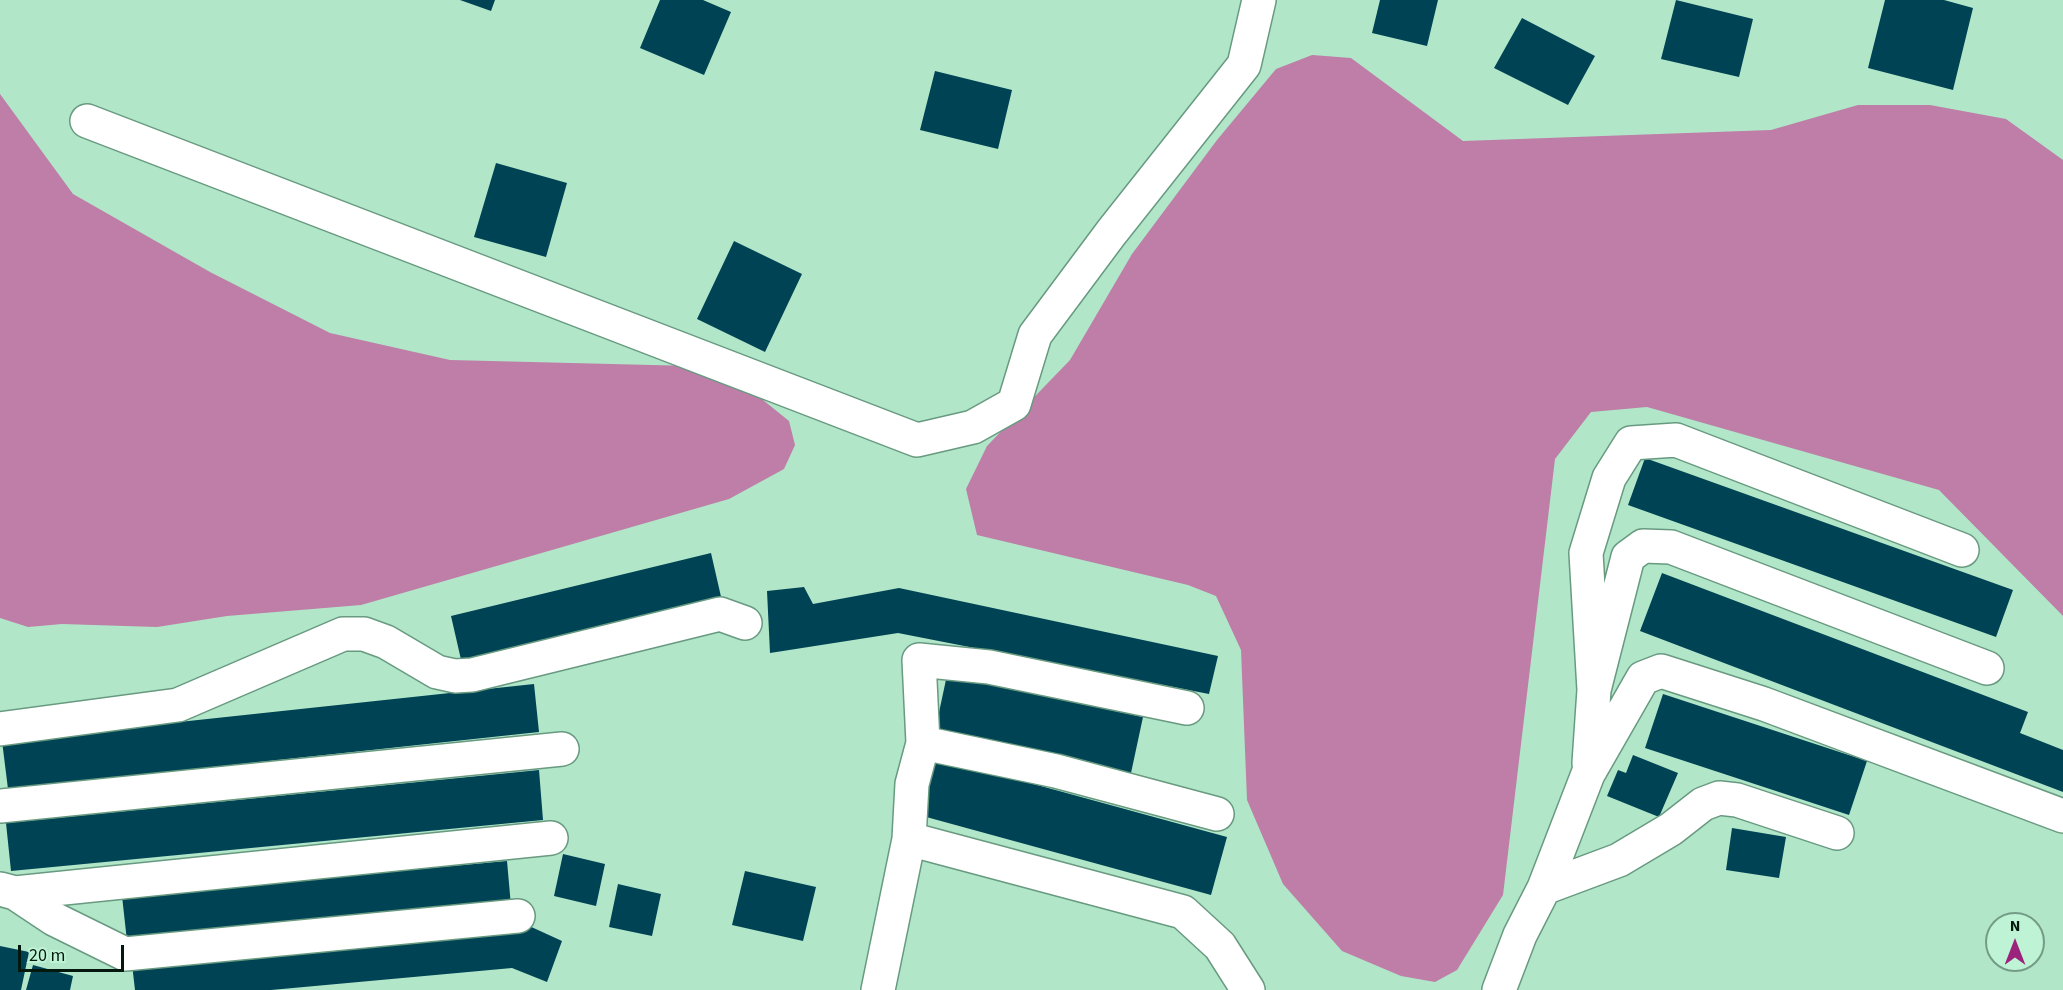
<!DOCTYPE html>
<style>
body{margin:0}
#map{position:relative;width:2063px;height:990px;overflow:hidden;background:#b1e6c9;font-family:"Source Sans 3",sans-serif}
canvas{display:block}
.north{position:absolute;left:1985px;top:912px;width:60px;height:60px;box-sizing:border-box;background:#bef3d6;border:2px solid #749b86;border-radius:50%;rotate:0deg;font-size:16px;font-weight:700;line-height:24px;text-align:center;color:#04180e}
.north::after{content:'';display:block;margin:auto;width:21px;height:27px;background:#9c237c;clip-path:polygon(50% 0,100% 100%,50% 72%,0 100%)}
.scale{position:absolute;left:18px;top:945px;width:106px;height:27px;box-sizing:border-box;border:3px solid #04180e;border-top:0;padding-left:8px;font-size:18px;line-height:21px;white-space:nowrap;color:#04180e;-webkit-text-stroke:4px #bef3d6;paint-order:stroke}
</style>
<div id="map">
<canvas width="2063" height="990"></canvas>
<div class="north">N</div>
<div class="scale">20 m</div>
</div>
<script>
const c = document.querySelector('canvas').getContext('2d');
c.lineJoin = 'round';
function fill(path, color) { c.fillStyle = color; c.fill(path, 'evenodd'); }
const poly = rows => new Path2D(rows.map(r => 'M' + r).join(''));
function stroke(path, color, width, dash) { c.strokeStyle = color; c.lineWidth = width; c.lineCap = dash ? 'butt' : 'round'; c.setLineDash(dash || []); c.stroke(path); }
fill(poly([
 [1312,55,1351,58,1463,141,1771,130,1858,105,1930,105,2006,119,2063,160,2063,616,1939,490,1647,407,1591,412,1555,459,1503,895,1457,970,1435,982,1401,976,1342,951,1283,884,1247,800,1241,650,1216,596,1188,585,977,535,966,489,987,446,1070,360,1132,254,1217,140,1276,69],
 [0,94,73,194,210,272,330,333,450,360,692,366,742,383,789,421,795,445,784,469,729,499,361,605,227,616,157,627,62,624,28,627,0,618]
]), '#be7ea7');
fill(poly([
 [460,0,495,0,491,11],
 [660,0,703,0,731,12,704,75,640,48],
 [1380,0,1438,0,1427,46,1372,33],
 [1676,0,1753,19,1739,77,1661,59],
 [1885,0,1944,0,1973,8,1953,90,1868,68],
 [1522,18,1595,56,1568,105,1494,68],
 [935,71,1012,90,998,149,920,130],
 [496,163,567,183,546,257,474,237],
 [734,241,802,274,765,352,697,319],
 [1645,458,2013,590,1996,637,1628,505],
 [711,553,722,601,462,664,451,616],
 [1662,573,2028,712,2020,733,2063,750,2063,792,1640,631],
 [804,587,813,604,899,588,1218,656,1209,694,898,633,770,653,767,591],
 [947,675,1143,717,1131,773,935,731],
 [534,684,539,732,8,789,2,741],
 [1663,694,1867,761,1849,815,1645,748],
 [1633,755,1678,773,1659,817,1607,796,1618,770,1626,773],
 [935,757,1227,837,1211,895,919,815],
 [539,770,543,820,11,871,6,823],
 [1732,828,1786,837,1779,878,1726,870],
 [563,854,605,864,596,906,554,896],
 [507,861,511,906,127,941,122,896],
 [745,871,816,887,803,941,732,925],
 [618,884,661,894,652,936,609,927],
 [527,925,562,941,547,982,512,968,271,990,135,990,132,964],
 [0,946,29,952,21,990,0,990],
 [33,965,73,976,70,990,26,990]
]), '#004354');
const minor = poly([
 [87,121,917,440,973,427,1014,404,1035,335,1111,233,1244,65,1259,0],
 [1594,690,1586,553,1609,478,1631,443,1676,440,1962,550],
 [0,729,178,705,343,634,364,634,386,642,437,672,455,676,472,675,720,614,745,623],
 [923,743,1056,771,1217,814],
 [1589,763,1594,690,1628,557,1643,546,1671,547,1987,668],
 [0,806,562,749],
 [909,839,1183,912,1220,946,1248,990],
 [1544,888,1588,774,1643,678,1661,671,1764,704,2063,816],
 [0,889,15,893,551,838],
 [15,893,54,919,125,954,518,916],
 [878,990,909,839,912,784,923,743,919,660,989,667,1187,708],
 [1499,990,1520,935,1544,888,1619,860,1671,829,1703,804,1719,798,1737,800,1837,833]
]);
stroke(minor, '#689a80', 36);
stroke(minor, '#fff', 33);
</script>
